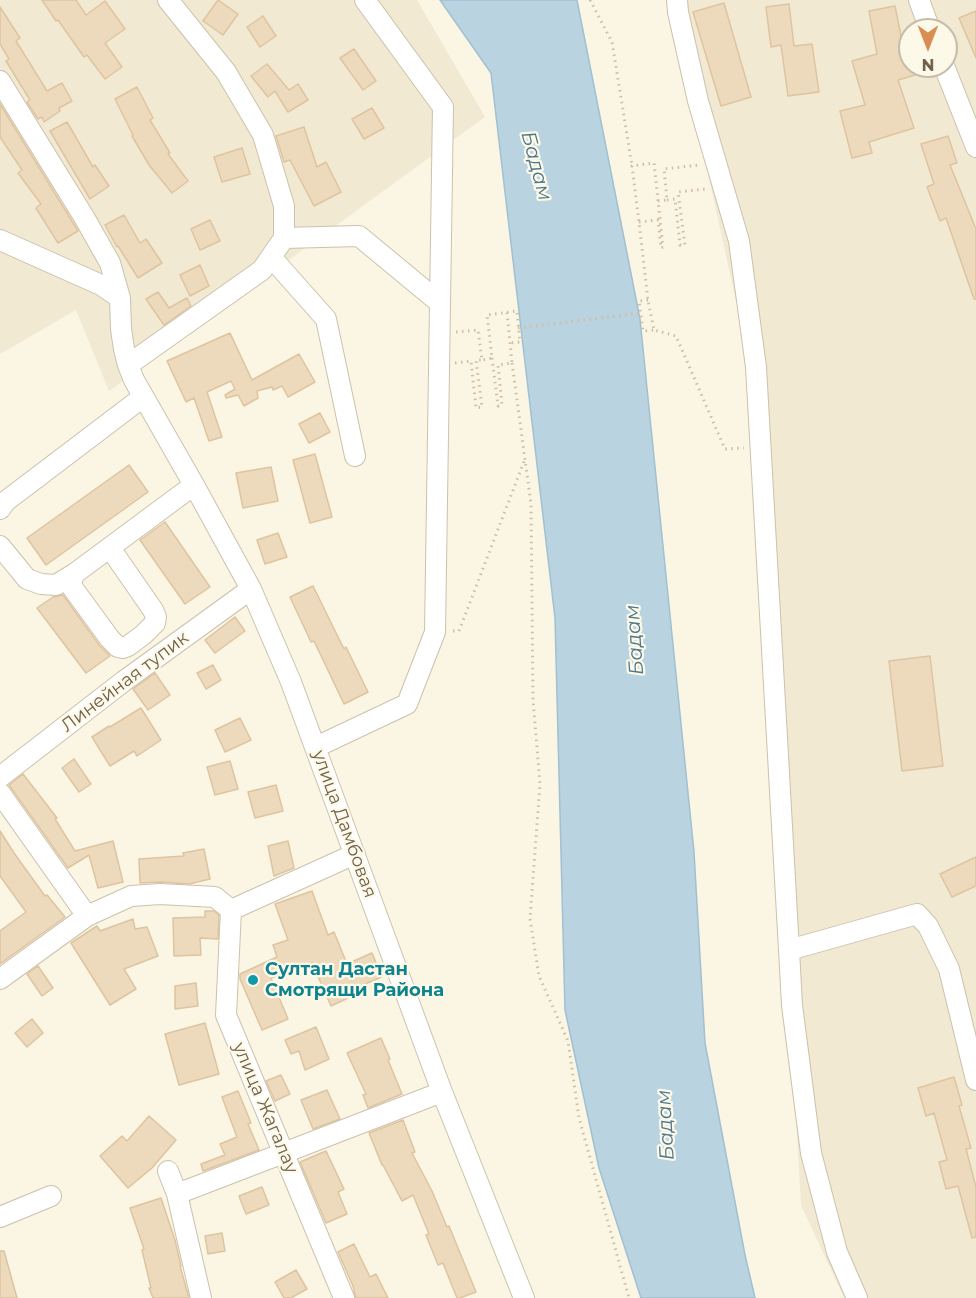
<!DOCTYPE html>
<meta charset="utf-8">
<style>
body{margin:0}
#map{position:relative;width:976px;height:1298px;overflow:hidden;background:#faf6e3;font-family:Montserrat,sans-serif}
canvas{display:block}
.north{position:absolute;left:898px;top:18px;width:60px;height:60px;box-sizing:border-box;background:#fdf9e8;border:2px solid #c4bca9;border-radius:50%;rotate:180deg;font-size:16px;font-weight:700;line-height:24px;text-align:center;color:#6f604b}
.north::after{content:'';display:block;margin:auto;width:21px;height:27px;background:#d98d52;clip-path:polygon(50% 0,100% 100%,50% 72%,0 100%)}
</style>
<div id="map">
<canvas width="976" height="1298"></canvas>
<div class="north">N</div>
</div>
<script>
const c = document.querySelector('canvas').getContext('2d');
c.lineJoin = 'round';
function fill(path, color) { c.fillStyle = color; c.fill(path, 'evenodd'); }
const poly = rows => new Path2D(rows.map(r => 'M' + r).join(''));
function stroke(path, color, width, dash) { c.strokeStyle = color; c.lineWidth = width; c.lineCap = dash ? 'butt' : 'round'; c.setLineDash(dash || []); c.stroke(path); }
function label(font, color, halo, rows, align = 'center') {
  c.font = font + ' Montserrat,sans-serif'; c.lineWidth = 4.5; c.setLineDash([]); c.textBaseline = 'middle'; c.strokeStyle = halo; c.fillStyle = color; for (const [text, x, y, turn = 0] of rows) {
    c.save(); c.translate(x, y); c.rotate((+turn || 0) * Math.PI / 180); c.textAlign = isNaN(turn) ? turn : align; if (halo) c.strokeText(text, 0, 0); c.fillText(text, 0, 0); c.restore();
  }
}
fill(poly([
 [0,0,417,0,485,117,109,391,76,310,0,354],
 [670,0,976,0,976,1298,844,1298,801,1205,755,388],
 [910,30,946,30,946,66,910,66]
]), '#f1e9d2');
const water = poly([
 [440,0,577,0,640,319,694,852,705,1043,745,1255,755,1298,641,1298,599,1168,565,1010,555,618,491,73,440,0]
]);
fill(water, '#b9d3e1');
stroke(water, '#a1c0d2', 1.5);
const building = poly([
 [42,0,76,0,86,15,105,1,125,29,105,43,122,67,105,79,87,55,84,57,58,20,56,21,42,0],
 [218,0,238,14,223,35,203,21,218,0],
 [724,3,751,97,721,106,693,12,724,3],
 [789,4,794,46,812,44,819,92,788,96,781,45,771,47,766,7,789,4],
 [895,6,903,46,906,46,910,59,910,66,912,66,915,75,898,80,914,128,869,142,872,153,852,158,840,111,865,105,852,61,877,54,869,11,895,6],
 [0,7,20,38,16,41,47,91,62,83,72,101,59,108,60,111,44,122,42,117,38,119,27,102,30,100,6,61,9,59,0,44,0,7],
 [976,11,976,58,959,18,976,11],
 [263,16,276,36,260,47,247,27,263,16],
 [354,49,376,81,363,90,340,58,354,49],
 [267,64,289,90,298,84,308,100,288,112,275,91,268,97,251,76,267,64],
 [137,87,153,118,150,120,170,153,168,154,188,181,172,193,149,165,132,136,133,135,115,99,137,87],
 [0,104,78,231,58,243,36,208,41,204,18,173,22,170,0,137,0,104],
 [372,108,384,128,364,139,352,119,372,108],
 [67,122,93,167,95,165,109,186,90,199,50,131,67,122],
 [304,127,317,167,326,162,341,192,314,206,290,160,284,162,276,136,304,127],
 [948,136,957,163,950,165,976,229,976,299,974,299,946,218,940,221,927,187,934,184,921,144,948,136],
 [242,148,250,174,222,182,214,157,242,148],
 [124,215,140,243,146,239,162,263,138,278,118,246,117,247,105,225,124,215],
 [210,220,220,241,200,250,191,229,210,220],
 [200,265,209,286,190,296,180,275,200,265],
 [158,292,169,308,187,298,191,306,164,325,146,299,158,292],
 [230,333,252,380,299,354,315,382,288,397,282,386,273,390,272,387,257,391,258,398,244,406,238,395,226,398,225,395,235,389,231,381,207,392,222,437,209,441,194,398,186,402,167,361,230,333],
 [320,413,330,432,309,443,299,424,320,413],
 [315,454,332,517,310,523,293,460,315,454],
 [129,465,148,492,46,565,27,538,129,465],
 [271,467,278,501,243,508,236,473,271,467],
 [165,522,210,587,185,604,140,540,165,522],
 [278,533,287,557,265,564,257,540,278,533],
 [313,586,344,649,346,647,368,692,344,704,314,641,311,642,290,597,313,586],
 [63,595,100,646,110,656,86,673,37,608,53,597,63,595],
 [235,617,245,631,215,653,205,640,235,617],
 [930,656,943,766,902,771,889,661,930,656],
 [213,665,221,680,206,689,197,673,213,665],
 [155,673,170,695,148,710,133,689,155,673],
 [141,708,161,740,137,756,134,751,110,766,92,737,109,726,110,727,141,708],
 [240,718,251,740,225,752,215,730,240,718],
 [74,759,91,784,79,792,62,768,74,759],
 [230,761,238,789,215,795,207,767,230,761],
 [23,774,57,818,55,819,75,851,113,841,123,882,98,888,89,855,68,868,9,785,23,774],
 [276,785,283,811,255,818,248,792,276,785],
 [0,831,14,853,45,896,47,895,65,917,0,964,0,931,26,912,0,876,0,831],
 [288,841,294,868,274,876,268,846,288,841],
 [204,849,210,879,189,884,161,882,140,883,139,859,184,856,183,853,204,849],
 [976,857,976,886,952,897,940,874,976,857],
 [312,891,328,935,334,932,347,964,372,953,382,977,348,991,350,997,331,1006,312,963,271,978,288,1019,262,1030,240,979,240,974,277,957,273,945,288,940,275,904,312,891],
 [205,911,214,911,219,915,218,939,200,938,201,955,174,956,173,918,205,917,205,911],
 [133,919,135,929,147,927,158,956,124,969,136,989,110,1005,71,943,97,926,100,931,133,919],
 [38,966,53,988,42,996,27,974,38,966],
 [196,983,198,1006,175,1009,175,986,196,983],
 [32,1019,43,1033,27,1047,15,1033,32,1019],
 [205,1023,219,1074,179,1085,165,1034,205,1023],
 [316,1027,329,1059,305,1070,299,1051,291,1054,285,1040,316,1027],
 [381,1038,390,1059,388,1060,402,1094,368,1108,363,1095,366,1094,347,1053,381,1038],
 [281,1075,290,1094,275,1101,266,1081,281,1075],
 [954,1077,962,1105,959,1106,971,1148,966,1149,976,1187,976,1237,972,1238,958,1186,946,1189,939,1162,947,1160,934,1113,926,1116,918,1088,954,1077],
 [327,1090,340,1119,313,1129,301,1100,327,1090],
 [238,1091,251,1123,248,1124,259,1150,203,1171,201,1164,225,1155,220,1144,237,1137,222,1097,238,1091],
 [149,1116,176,1140,152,1168,128,1188,100,1156,122,1136,127,1141,149,1116],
 [403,1120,415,1152,412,1153,432,1191,447,1227,449,1226,476,1292,460,1298,457,1298,443,1263,438,1265,426,1235,429,1234,413,1195,402,1201,383,1165,382,1165,369,1133,403,1120],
 [326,1151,344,1189,338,1192,347,1214,326,1223,300,1162,326,1151],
 [262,1187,269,1205,246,1214,239,1196,262,1187],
 [161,1198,175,1240,181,1266,180,1266,189,1298,153,1298,149,1288,151,1288,142,1250,144,1249,130,1208,161,1198],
 [222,1233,225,1251,208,1254,205,1236,222,1233],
 [354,1244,370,1277,376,1274,388,1298,356,1298,353,1286,338,1252,354,1244],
 [0,1251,4,1251,17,1298,0,1298,0,1251],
 [296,1270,307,1289,291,1298,284,1298,275,1282,296,1270]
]);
fill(building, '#eddabd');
stroke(building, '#dec49f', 1.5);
const minor = poly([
 [677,0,678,12,698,101,739,241,756,367,789,950],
 [919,0,930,30],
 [944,66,976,147],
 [0,81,84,217,110,263,120,298],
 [284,238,359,236,440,303],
 [0,240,101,285,120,298,121,329,124,349,128,365,134,380,194,485,251,589,291,682,442,1092,524,1298],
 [271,257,326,319,355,456],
 [128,365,262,270,284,238,284,206,263,135,226,72,168,0],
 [0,509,6,501,143,397],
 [0,546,27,579,41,584,56,585,74,574],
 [110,548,153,610,156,617,155,623,143,635,128,646,123,648,118,647,110,639,72,587,72,581,74,574,194,485],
 [316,747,407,704,435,632,443,107,365,0],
 [0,777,124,681,251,589],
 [0,793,87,916],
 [231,910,226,1015,344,1298],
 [0,979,87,916,131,896,160,894,215,897,231,910,355,854],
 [168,1171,177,1194,201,1298],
 [177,1194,442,1092],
 [0,1217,51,1196],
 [857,1298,837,1252,811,1153,792,1005,789,950,917,914,928,926,949,969,976,1080]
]);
stroke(minor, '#ccc1ad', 22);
stroke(poly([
 [590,0,612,42,632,166],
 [667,200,675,199,680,245,685,245,678,192,706,189],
 [658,201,667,200,664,169,699,165],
 [639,222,658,220,661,248,663,247,654,163,632,166,639,222,648,300,654,330,676,336,725,449,744,448],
 [648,300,639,301,643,331,654,330],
 [518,328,641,313],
 [456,332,478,330,482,360,492,358,487,315,517,311,520,342,510,343],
 [492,358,498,406,502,405,498,365,512,363,507,312],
 [455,363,471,361,476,408,482,407,476,360,482,360],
 [512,363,531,504,533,700,540,784,530,919,539,976,568,1041,579,1118,629,1298],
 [453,631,459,631,525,459]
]), '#d1bda1', 3, [1.5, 4.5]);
stroke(minor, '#fff', 20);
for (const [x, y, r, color] of [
 [253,980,6,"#0f9aa8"]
]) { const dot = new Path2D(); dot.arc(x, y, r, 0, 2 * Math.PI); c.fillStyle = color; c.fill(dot); stroke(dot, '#fdf9e8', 2); }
label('18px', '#6f604b', '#fdf9e8', [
 ["Линейная тупик",125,682,-37],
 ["улица Дамбовая",344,824,70],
 ["улица Жагалау",265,1108,67]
]);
label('bold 18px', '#0d838f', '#fdf9e8', [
 ["Султан Дастан",265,970],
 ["Смотрящи Района",265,991]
], 'left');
label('italic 20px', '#4e768d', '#fdf9e8', [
 ["Бадам",536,166,75],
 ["Бадам",635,640,-94],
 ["Бадам",666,1125,-93]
]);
</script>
